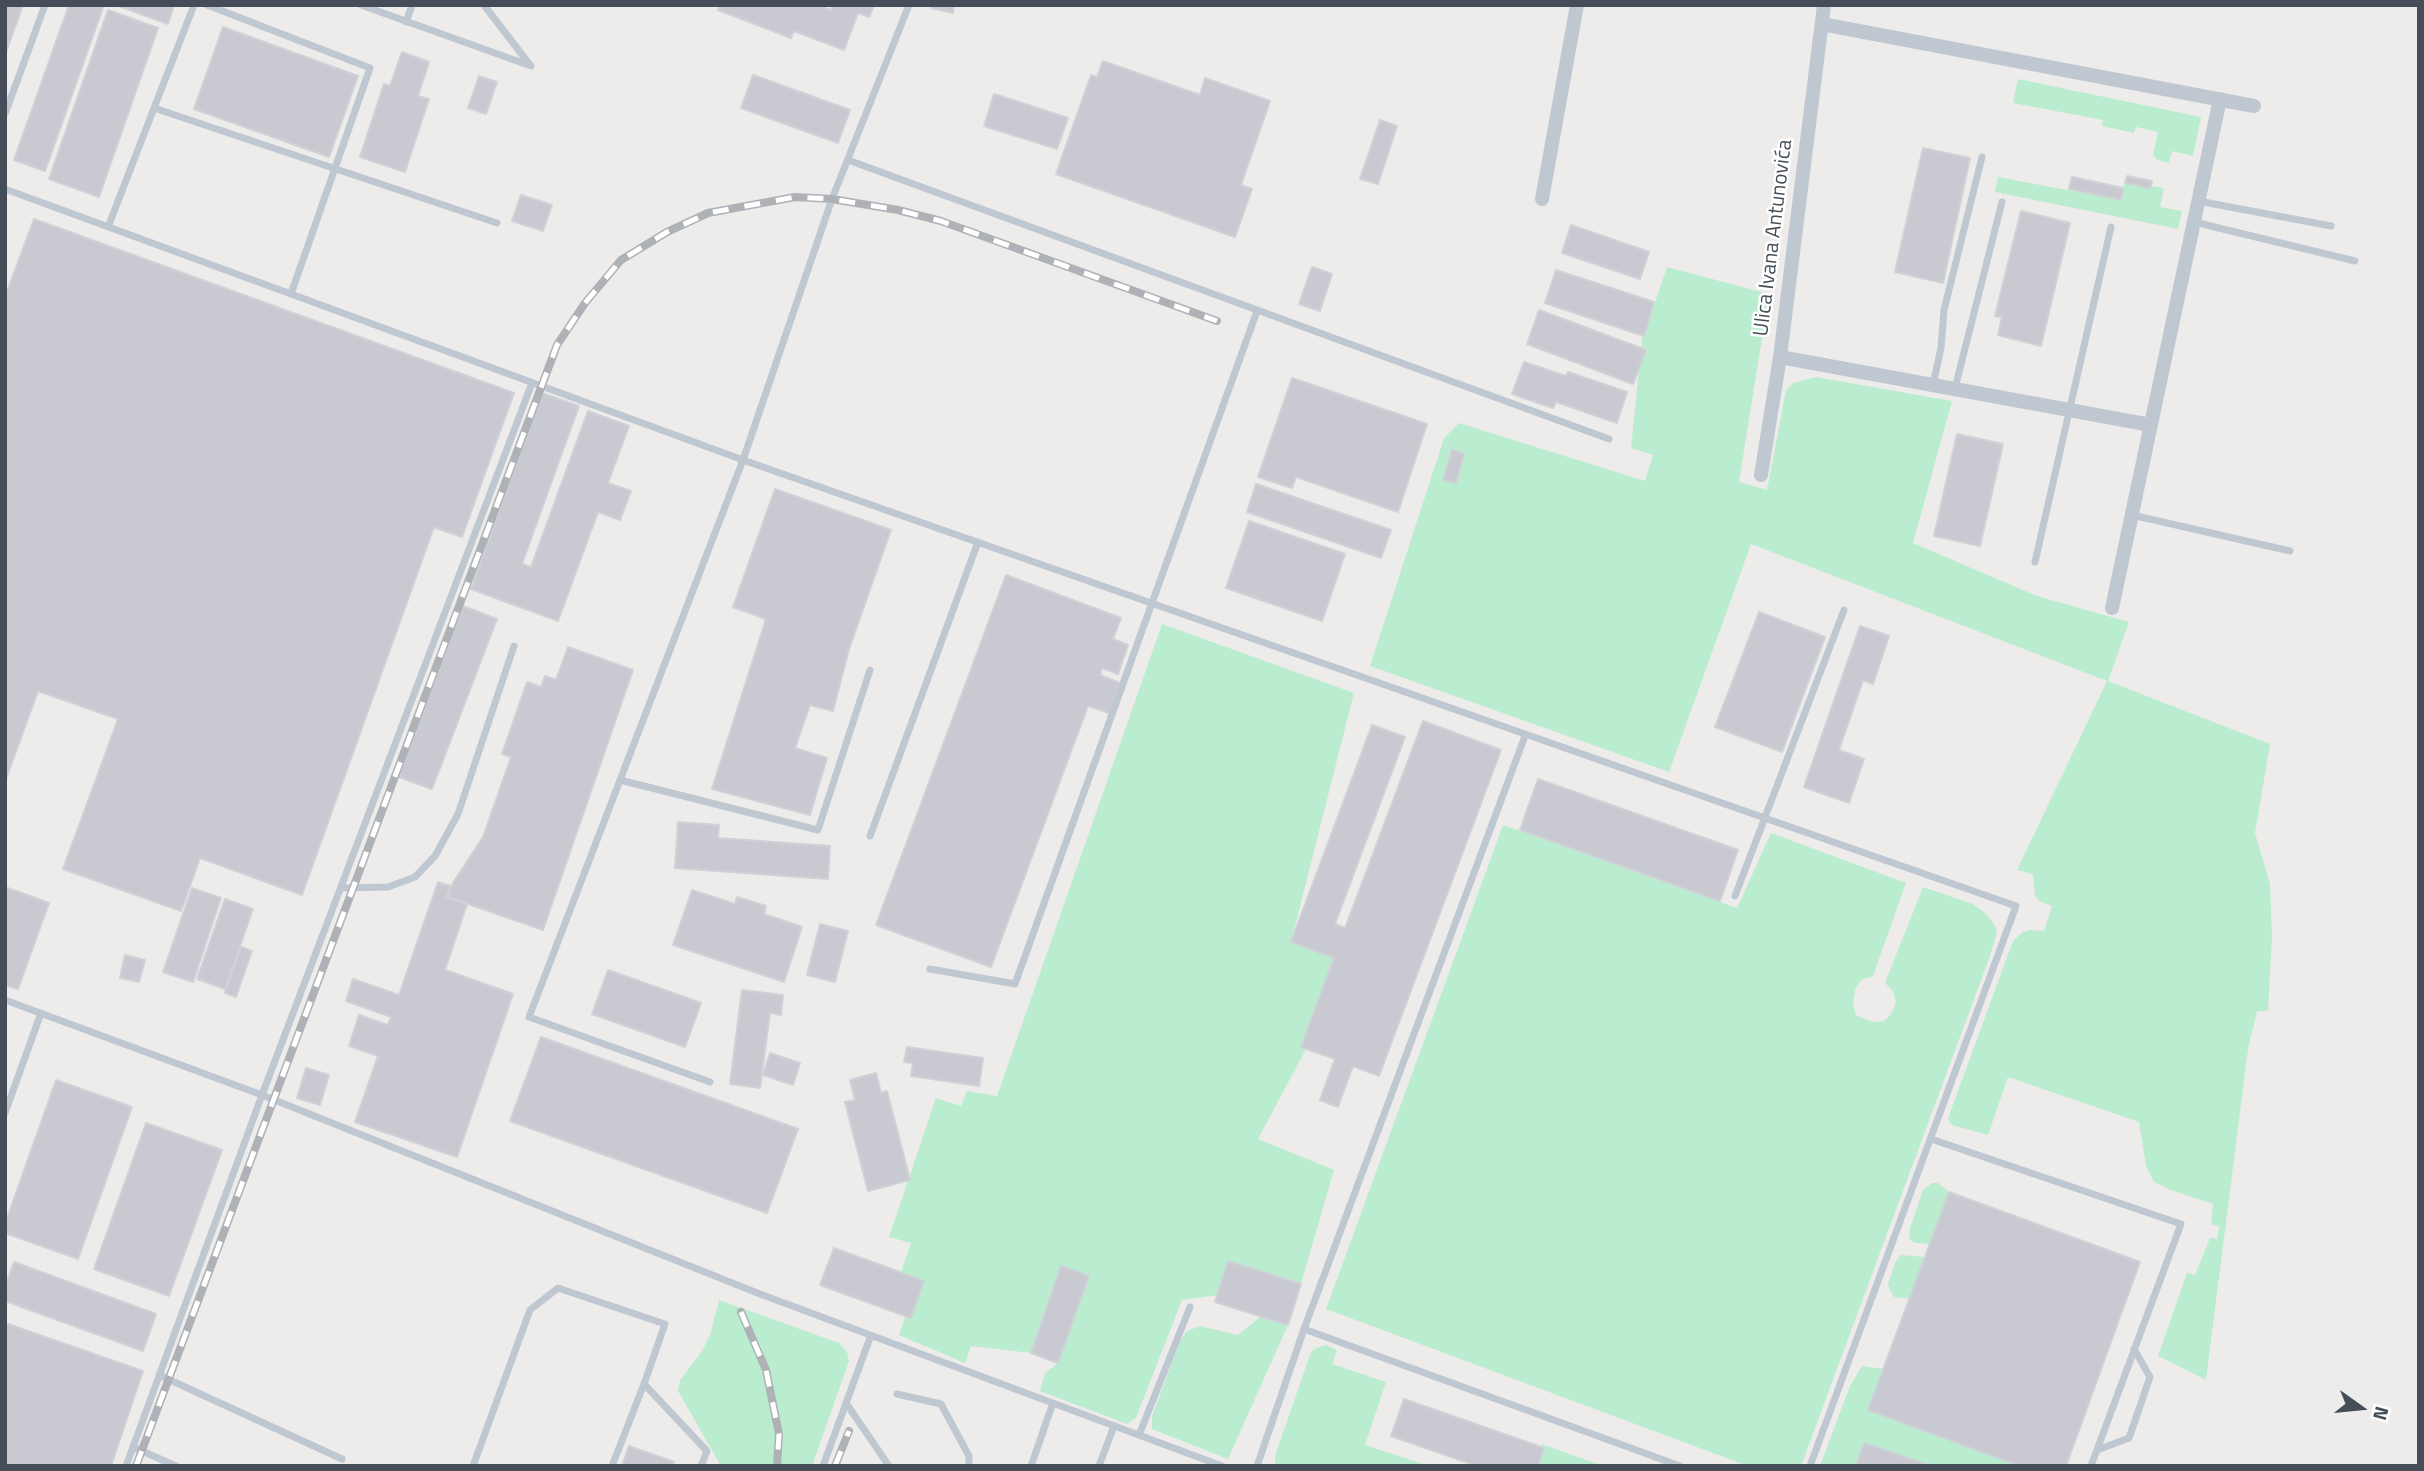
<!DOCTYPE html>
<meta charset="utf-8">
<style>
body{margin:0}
#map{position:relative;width:2424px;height:1471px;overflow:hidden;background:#eeeceb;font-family:"Titillium Web",sans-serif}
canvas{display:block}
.frame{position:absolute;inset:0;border:7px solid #454e58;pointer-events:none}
.north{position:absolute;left:2326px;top:1373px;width:70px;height:70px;-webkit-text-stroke:5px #fff;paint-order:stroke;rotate:105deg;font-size:19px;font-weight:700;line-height:28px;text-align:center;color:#454e58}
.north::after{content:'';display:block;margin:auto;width:24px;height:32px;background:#454e58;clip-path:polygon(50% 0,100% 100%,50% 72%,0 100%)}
</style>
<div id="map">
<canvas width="2424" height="1471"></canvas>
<div class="frame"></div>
<div class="north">N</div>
</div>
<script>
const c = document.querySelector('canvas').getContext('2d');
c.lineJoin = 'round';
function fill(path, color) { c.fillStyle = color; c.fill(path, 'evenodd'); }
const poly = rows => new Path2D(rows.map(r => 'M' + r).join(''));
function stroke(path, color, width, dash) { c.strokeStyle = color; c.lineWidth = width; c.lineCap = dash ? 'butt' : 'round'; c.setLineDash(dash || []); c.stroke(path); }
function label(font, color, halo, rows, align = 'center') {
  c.font = font + ' "Titillium Web",sans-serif'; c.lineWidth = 5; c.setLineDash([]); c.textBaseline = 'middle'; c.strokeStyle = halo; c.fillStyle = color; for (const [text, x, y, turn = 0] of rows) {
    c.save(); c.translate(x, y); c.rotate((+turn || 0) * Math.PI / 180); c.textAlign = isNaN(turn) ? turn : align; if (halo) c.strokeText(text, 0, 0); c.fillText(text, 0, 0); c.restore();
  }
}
fill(poly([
 [2018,79,2201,117,2193,156,2172,151,2169,163,2157,160,2153,155,2158,132,2136,127,2134,133,2102,126,2103,120,2013,103],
 [1998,177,2120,200,2125,183,2150,188,2151,186,2164,188,2160,207,2182,211,2178,229,1995,192],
 [1667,267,1769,294,1739,482,1767,490,1786,390,1793,383,1816,377,1952,401,1913,543,2037,596,2129,622,2108,681,2270,744,2255,833,2270,884,2272,936,2268,1011,2257,1011,2248,1049,2206,1380,2158,1356,2187,1273,2195,1275,2210,1238,2217,1239,2219,1226,2211,1224,2213,1204,2171,1190,2154,1182,2146,1166,2139,1122,2008,1077,1988,1135,1955,1126,1950,1123,1948,1118,2013,941,2023,932,2030,930,2044,931,2052,906,2039,901,2035,896,2033,874,2017,870,2107,681,1751,544,1669,772,1370,666,1444,438,1459,423,1645,481,1653,455,1631,448,1642,340],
 [1162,624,1354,693,1291,942,1334,958,1301,1046,1306,1049,1258,1139,1334,1170,1301,1284,1182,1300,1136,1418,1127,1424,1040,1391,1045,1373,1058,1363,1088,1276,1061,1267,1031,1353,971,1346,965,1363,899,1335,918,1279,900,1275,911,1243,889,1237,936,1098,961,1106,967,1091,997,1096],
 [1503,825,1737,908,1771,833,1906,883,1873,976,1861,980,1855,990,1853,1003,1856,1015,1872,1022,1884,1021,1891,1014,1896,1002,1893,991,1885,983,1923,887,1973,904,1985,913,1995,925,1997,933,1990,956,1801,1466,1748,1466,1326,1309],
 [1932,1183,1938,1183,1949,1192,1930,1244,1915,1243,1910,1240,1909,1231,1923,1190],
 [1901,1255,1925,1257,1909,1299,1894,1297,1890,1290,1888,1283,1896,1261],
 [719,1300,839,1343,847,1352,849,1361,812,1466,721,1466,678,1391,680,1380,702,1351,710,1335],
 [1260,1317,1288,1325,1228,1459,1152,1429,1152,1416,1180,1341,1187,1331,1200,1326,1238,1335],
 [1326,1345,1337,1350,1332,1364,1386,1382,1365,1445,1423,1464,1422,1466,1275,1466,1275,1456,1311,1352,1316,1348],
 [1862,1366,1884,1369,2020,1466,1820,1466,1850,1386],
 [1542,1444,1603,1466,1535,1466]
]), '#baecd0');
const building = poly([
 [5,5,23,5,5,55,5,5],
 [69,5,104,5,45,171,14,160,69,5],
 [116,5,174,5,168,24,116,5],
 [720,5,817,5,831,10,833,5,874,5,869,17,858,13,844,50,794,31,791,38,718,10,720,5],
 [932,5,954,5,953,13,931,8,932,5],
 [108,10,158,28,99,197,49,179,108,10],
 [223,27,358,76,329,157,194,109,223,27],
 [402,52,429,62,418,96,429,99,405,172,360,157,384,84,390,86,402,52],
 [1103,61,1200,95,1205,78,1270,101,1241,185,1252,189,1235,237,1056,174,1091,75,1097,77,1103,61],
 [753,75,850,110,838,143,741,108,753,75],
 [479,76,497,82,486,114,468,108,479,76],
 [994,94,1068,118,1057,149,984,126,994,94],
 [1380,120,1397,126,1378,184,1360,179,1380,120],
 [1923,148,1970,158,1943,283,1895,272,1923,148],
 [2127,176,2152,181,2150,188,2125,183,2127,176],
 [2072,177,2123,188,2121,200,2069,189,2072,177],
 [521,195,552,205,543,231,512,221,521,195],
 [2021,211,2070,223,2041,346,1998,335,2002,317,1995,316,2021,211],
 [34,219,514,393,462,537,434,527,302,895,200,858,181,911,63,869,118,719,38,691,5,782,5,297,34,219],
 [1571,225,1649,252,1640,279,1562,253,1571,225],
 [1312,267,1332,274,1320,311,1299,304,1312,267],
 [1556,270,1654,302,1644,336,1545,303,1556,270],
 [1539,310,1646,350,1633,384,1527,344,1539,310],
 [1524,362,1566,376,1568,372,1627,392,1617,423,1556,402,1553,408,1512,394,1524,362],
 [1292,378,1427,424,1398,512,1296,477,1292,488,1258,477,1292,378],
 [542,393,579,406,522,564,531,567,588,411,629,426,608,483,631,491,620,520,598,512,558,621,471,589,542,393],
 [1957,434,2003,444,1980,546,1934,536,1957,434],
 [1452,450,1464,454,1456,483,1443,480,1452,450],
 [1256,484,1391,530,1381,558,1247,512,1256,484],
 [775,489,891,530,849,649,833,711,810,705,795,748,827,758,810,815,712,789,766,619,733,607,775,489],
 [1249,521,1345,554,1322,621,1226,588,1249,521],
 [1006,575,1121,618,1113,639,1128,645,1118,674,1102,668,1100,675,1120,683,1109,713,1088,706,991,967,876,925,1006,575],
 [463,606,497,619,432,789,399,777,463,606],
 [1759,612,1825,637,1782,752,1715,727,1759,612],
 [1860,626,1889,636,1873,684,1863,680,1839,750,1864,759,1849,803,1804,787,1860,626],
 [568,647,633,670,543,930,448,897,453,883,483,837,511,757,502,754,527,682,541,687,545,676,556,680,568,647],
 [1423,721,1501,750,1379,1076,1353,1066,1338,1107,1320,1100,1335,1059,1301,1047,1334,958,1291,942,1372,725,1405,737,1335,924,1345,928,1423,721],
 [1538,779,1738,850,1720,901,1520,830,1538,779],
 [678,822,719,825,718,838,830,846,828,879,675,868,678,822],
 [438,882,450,886,446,897,467,904,445,970,513,994,457,1157,355,1122,378,1056,349,1046,359,1015,388,1025,391,1017,346,1001,353,979,399,995,438,882],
 [5,887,49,903,18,989,5,985,5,887],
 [192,888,221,898,193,982,163,972,192,888],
 [692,890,735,904,737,897,766,906,764,914,802,927,784,982,673,945,692,890],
 [225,899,253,909,225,989,197,979,225,899],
 [820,924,848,931,835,982,807,975,820,924],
 [241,947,252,951,236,997,225,993,241,947],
 [125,955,145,960,139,982,120,978,125,955],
 [608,970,701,1003,685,1047,592,1014,608,970],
 [742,990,783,995,781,1015,770,1013,760,1088,730,1084,742,990],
 [541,1037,798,1129,767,1213,510,1121,541,1037],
 [907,1047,983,1058,979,1086,911,1076,913,1063,904,1062,907,1047],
 [770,1053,800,1063,793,1085,763,1075,770,1053],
 [306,1068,329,1075,320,1105,297,1098,306,1068],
 [876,1073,881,1093,887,1091,910,1180,868,1191,845,1102,855,1100,850,1080,876,1073],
 [56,1080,132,1107,78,1259,5,1233,5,1224,56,1080],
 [146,1123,222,1150,169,1296,94,1269,146,1123],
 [1949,1192,2140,1262,2066,1466,2020,1466,1868,1410,1949,1192],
 [834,1248,924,1281,911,1318,820,1285,834,1248],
 [1228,1261,1301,1284,1288,1325,1215,1302,1228,1261],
 [14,1262,156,1314,143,1351,5,1301,5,1287,14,1262],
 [1061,1266,1089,1276,1058,1363,1031,1353,1061,1266],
 [5,1323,143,1371,111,1466,5,1466,5,1323],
 [1404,1399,1544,1448,1538,1466,1477,1466,1391,1436,1404,1399],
 [1864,1443,1931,1466,1856,1466,1864,1443],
 [629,1446,674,1462,672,1466,622,1466,629,1446]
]);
fill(building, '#c9cad1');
stroke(building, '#d0d1d7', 2);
stroke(poly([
 [207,5,370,68,291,294],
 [361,5,531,66],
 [484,5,530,65],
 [406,22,412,5],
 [154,108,497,223],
 [5,114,45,5],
 [848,160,1609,439],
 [5,189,743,460,2016,906,1810,1466],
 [2198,201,2331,226],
 [2194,222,2355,261],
 [108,227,194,5],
 [1933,385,1941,348,1944,310,1982,157],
 [1955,388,2002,202],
 [2132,515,2290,551],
 [2035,562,2111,227],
 [620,780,818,830,870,670],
 [870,836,978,542],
 [341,888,388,887,415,877,435,856,458,814,514,646],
 [1735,896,1844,610],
 [930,969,1015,984,1257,311],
 [5,1000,262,1095,760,1294,1222,1466],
 [710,1082,529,1017,743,460,832,199,909,5],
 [5,1113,41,1013],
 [1931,1139,2181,1224,2091,1466],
 [1304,1329,1680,1466],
 [159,1375,342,1459],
 [897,1394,941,1404,969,1456,969,1466],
 [846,1403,889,1466],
 [1139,1435,1190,1307],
 [133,1447,176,1466],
 [2097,1450,2129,1438,2150,1377,2134,1349],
 [126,1466,262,1095,532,383],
 [473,1466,530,1310,558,1288,665,1324,644,1384],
 [612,1466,644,1384,707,1451,701,1466],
 [823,1466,871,1335],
 [1031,1466,1053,1403],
 [1099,1466,1114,1426],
 [1257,1466,1304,1329,1525,736]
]), '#bfc7d1', 7);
stroke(poly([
 [1822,24,2254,106],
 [1542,199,1577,5],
 [1780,357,2151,425],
 [1761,475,1780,357,1824,5],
 [2112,608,2220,99]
]), '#bfc7d1', 14);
const rail = poly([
 [741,1312,766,1370,779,1434,777,1466],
 [136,1466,557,345,585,303,621,260,667,232,708,213,795,197,832,199,898,210,941,221,1217,321],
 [835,1466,849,1431]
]);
stroke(rail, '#aeb1b6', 8);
stroke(rail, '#fff', 5, [16]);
label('21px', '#454e58', '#fff', [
 ["Ulica Ivana Antunovića",1774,238,-83]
]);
</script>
